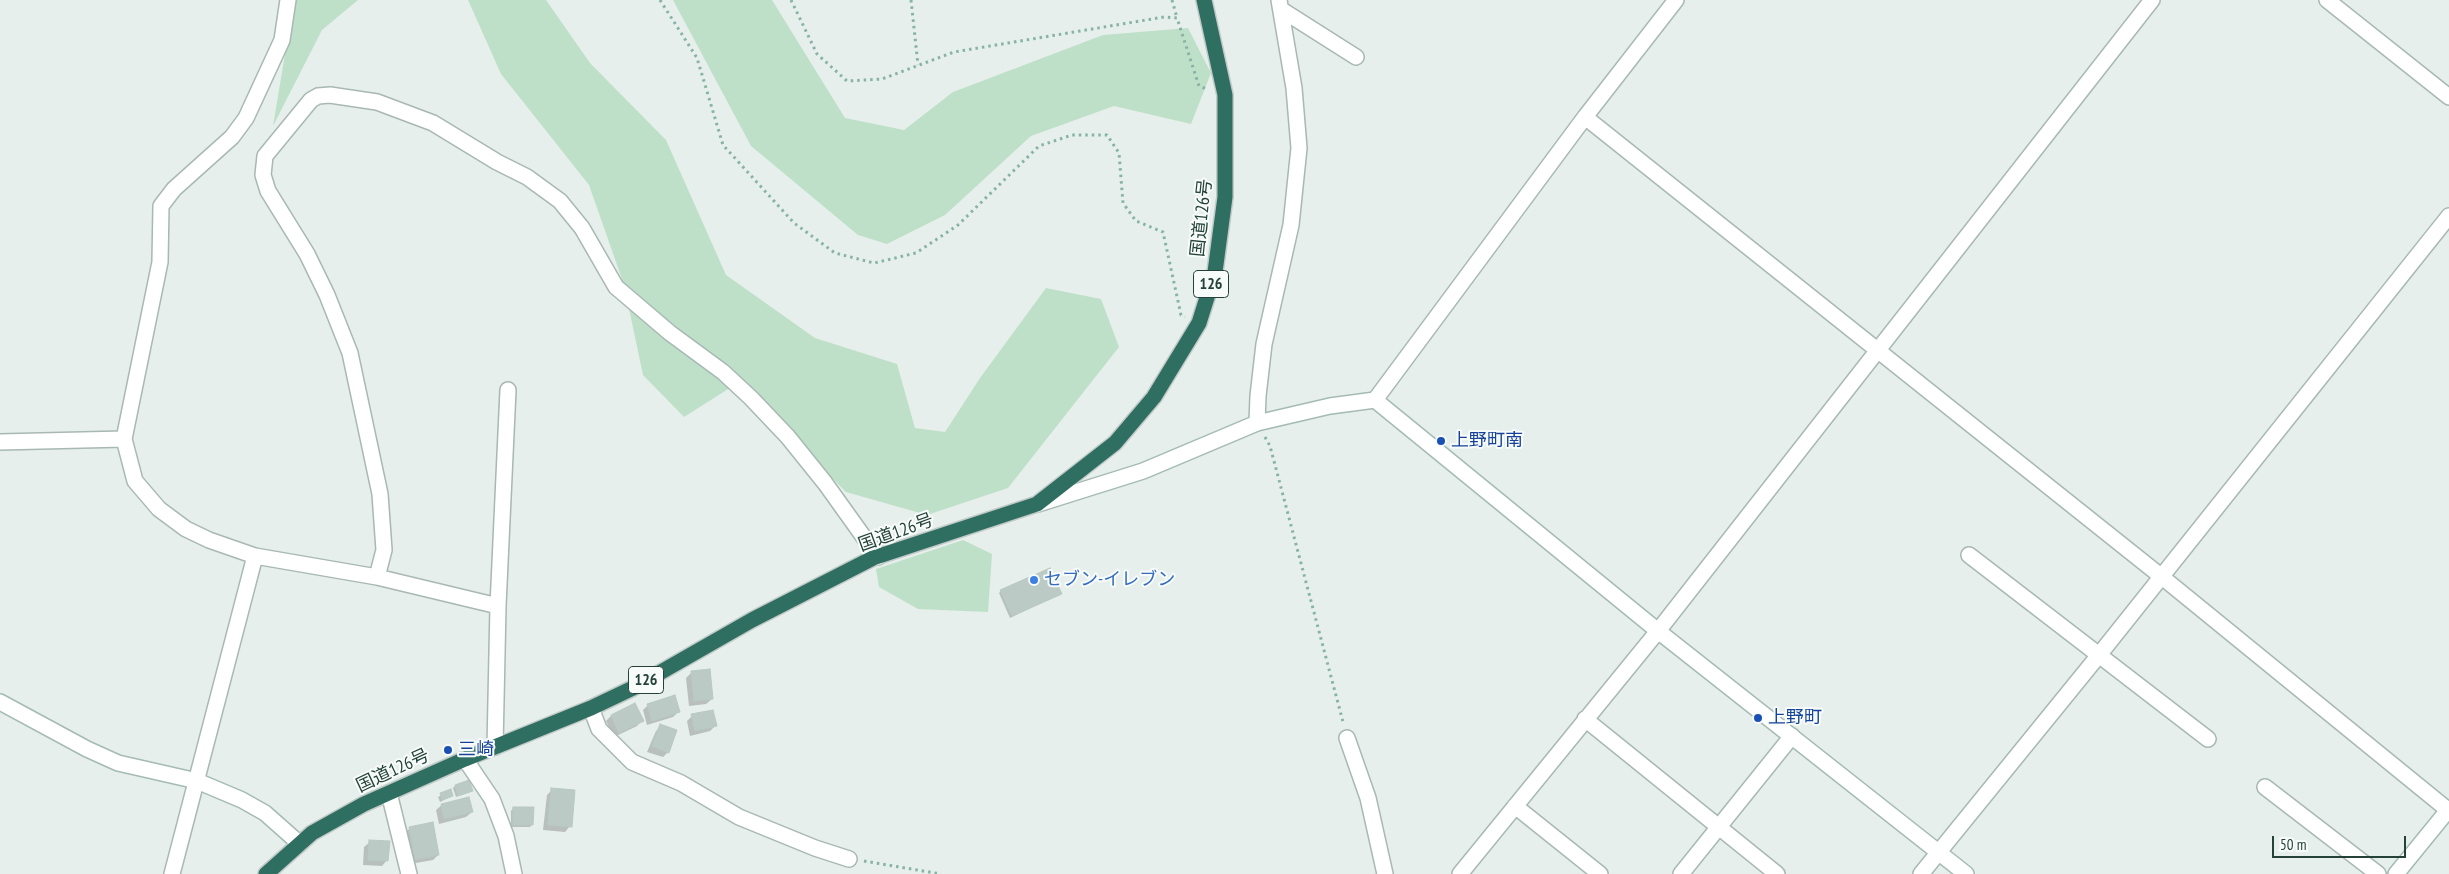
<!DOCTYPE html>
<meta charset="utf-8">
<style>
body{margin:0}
#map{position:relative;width:2449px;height:874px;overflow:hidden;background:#e6efeb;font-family:"PT Sans Narrow",sans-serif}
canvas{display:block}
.scale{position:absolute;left:2272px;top:836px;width:134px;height:22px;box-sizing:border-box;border:2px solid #24423a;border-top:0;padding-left:6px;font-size:15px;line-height:18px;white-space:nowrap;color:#24423a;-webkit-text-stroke:4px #f7fbf9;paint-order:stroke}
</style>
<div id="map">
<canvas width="2449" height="874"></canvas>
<div class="scale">50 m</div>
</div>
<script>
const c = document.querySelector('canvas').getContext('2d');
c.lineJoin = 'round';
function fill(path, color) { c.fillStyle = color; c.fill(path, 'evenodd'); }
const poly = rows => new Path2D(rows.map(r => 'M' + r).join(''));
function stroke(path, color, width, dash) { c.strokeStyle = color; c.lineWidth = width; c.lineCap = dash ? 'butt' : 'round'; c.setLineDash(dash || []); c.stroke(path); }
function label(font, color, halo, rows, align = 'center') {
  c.font = font + ' "PT Sans Narrow","Noto Sans JP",sans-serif'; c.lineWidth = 4; c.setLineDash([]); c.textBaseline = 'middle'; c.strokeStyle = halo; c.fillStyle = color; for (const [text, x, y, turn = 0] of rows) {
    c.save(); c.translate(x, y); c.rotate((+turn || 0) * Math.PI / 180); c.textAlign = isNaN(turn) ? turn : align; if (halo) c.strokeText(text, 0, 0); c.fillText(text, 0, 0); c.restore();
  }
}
fill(poly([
 [294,0,358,0,322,30,273,126],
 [468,0,546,0,590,63,666,140,726,275,815,338,897,364,915,428,945,432,980,378,1046,288,1101,299,1119,347,1008,488,927,515,846,492,768,414,733,386,684,417,643,375,624,285,589,185,501,74],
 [673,0,772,0,845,118,904,130,953,92,1103,35,1188,28,1211,73,1191,124,1114,106,1031,136,945,215,887,244,858,235,751,146],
 [963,540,992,554,988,612,918,609,879,587,876,569]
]), '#bfe0c8');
fill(poly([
 [1001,591,1060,594,1010,618,999,593],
 [709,671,712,699,706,704,689,706,686,678,691,673],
 [635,704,642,720,637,726,614,737,606,721,611,716],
 [648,705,678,712,673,717,647,725,643,710],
 [692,716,715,726,710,731,690,736,687,721],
 [661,726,668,752,663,757,647,752,656,731],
 [455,786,472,790,456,797,453,788],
 [552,790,570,826,565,832,543,830,547,795],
 [450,791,452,796,440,802,438,797],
 [442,805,472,812,466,817,439,824,436,810],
 [513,808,532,824,530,827,511,827,511,811],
 [410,828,438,855,433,860,410,864,405,833],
 [370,842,387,860,382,866,363,865,364,847]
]), '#0003');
const building = poly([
 [1050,568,1062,594,1012,616,1000,590,1050,568],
 [710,669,713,699,694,701,691,671,710,669],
 [675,695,680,712,652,721,647,704,675,695],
 [635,703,644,721,619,733,611,715,635,703],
 [713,710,717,726,695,731,691,714,713,710],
 [660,724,677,730,669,753,652,746,660,724],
 [469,780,473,791,458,796,455,785,469,780],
 [551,788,575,790,572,827,548,825,551,788],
 [451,789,453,796,442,800,440,793,451,789],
 [469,797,473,812,444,819,441,804,469,797],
 [513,807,534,807,533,825,513,825,513,807],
 [433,822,439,855,415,860,409,827,433,822],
 [369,840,390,841,388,861,368,860,369,840]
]);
fill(building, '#bbcac4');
stroke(building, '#b8c9c2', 1);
const street = poly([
 [288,0,282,40,246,118,232,137,174,189,161,206,160,262,124,439,135,481,159,509,186,529,209,540,255,556,377,577,498,606],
 [2327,0,2449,97],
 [1282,10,1356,57],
 [1585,117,2162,577,2448,810],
 [1375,400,1585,117,1676,0],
 [1257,423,1258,396,1264,344,1291,225,1299,148,1294,88,1279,0],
 [0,442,124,439],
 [1969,555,2208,739],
 [377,577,384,550,380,494,350,353,327,295,307,254,268,191,263,175,265,156,311,100,318,96,330,95,377,102,433,123,497,162,527,177,560,201,582,228,616,287,670,333,723,372,751,398,788,437,825,483,878,557],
 [591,708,599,729,632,762,681,783,739,817,815,848,849,859],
 [1585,719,1777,874],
 [1347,738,1368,798,1385,874],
 [495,747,498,606,508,390],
 [465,759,492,799,506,836,514,874],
 [2265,787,2378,874],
 [389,793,409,874],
 [1515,806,1600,874],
 [172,874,255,556],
 [1460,874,1658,631,2152,0],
 [1681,874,1792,736],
 [1921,874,2099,655,2449,216]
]);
const secondary = poly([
 [1038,504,1143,471,1257,423,1330,406,1375,400,1658,631,1966,874],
 [0,702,87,749,118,763,197,781,242,800,265,813,300,844],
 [2396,874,2449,809]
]);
const highway = poly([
 [266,874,312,833,364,804,465,759,591,708,633,688,752,620,873,558,1037,504,1115,443,1154,397,1199,323,1215,272,1225,197,1225,95,1204,0]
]);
stroke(street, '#a8b8b2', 18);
stroke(secondary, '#a4bbb3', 18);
stroke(highway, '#c2cac8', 18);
stroke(poly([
 [660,0,697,58,723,145,794,223,835,253,874,263,916,253,958,225,1039,146,1072,135,1107,135,1119,153,1123,203,1136,221,1163,232,1181,315,1185,317],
 [791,0,817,54,847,81,882,79,954,52,1164,17,1177,18,1199,86,1207,89],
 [911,0,918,65],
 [1172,0,1177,18],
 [1265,437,1270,446,1343,722],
 [864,861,941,874]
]), '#86b3a5', 3, [2.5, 4]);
stroke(street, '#fff', 15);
stroke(secondary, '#fff', 15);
stroke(highway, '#2f6f62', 15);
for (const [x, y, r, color] of [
 [1441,441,5,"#1a4fb4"],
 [1034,580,5,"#3f7fe0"],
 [1758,718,5,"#1a4fb4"],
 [448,750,5,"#1a4fb4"]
]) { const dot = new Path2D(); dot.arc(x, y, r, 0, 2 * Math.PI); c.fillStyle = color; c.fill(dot); stroke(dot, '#f7fbf9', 2); }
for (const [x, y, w] of [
 [1211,284,35],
 [646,680,35]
]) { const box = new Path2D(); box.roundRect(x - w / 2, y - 13.5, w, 27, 4); c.fillStyle = '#f7fbf9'; c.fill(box); stroke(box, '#24423a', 1); }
label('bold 16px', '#24423a', null, [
 ["126",1211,284],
 ["126",646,680]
]);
label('18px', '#24423a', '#f7fbf9', [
 ["国道126号",1202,218,-84],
 ["国道126号",896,533,-20],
 ["国道126号",393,771,-25]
]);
label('18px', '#164399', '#f7fbf9', [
 ["上野町南",1451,441],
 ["上野町",1768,718],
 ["三崎",458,750]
], 'left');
label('18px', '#366cbe', '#f7fbf9', [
 ["セブン-イレブン",1044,580]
], 'left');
</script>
